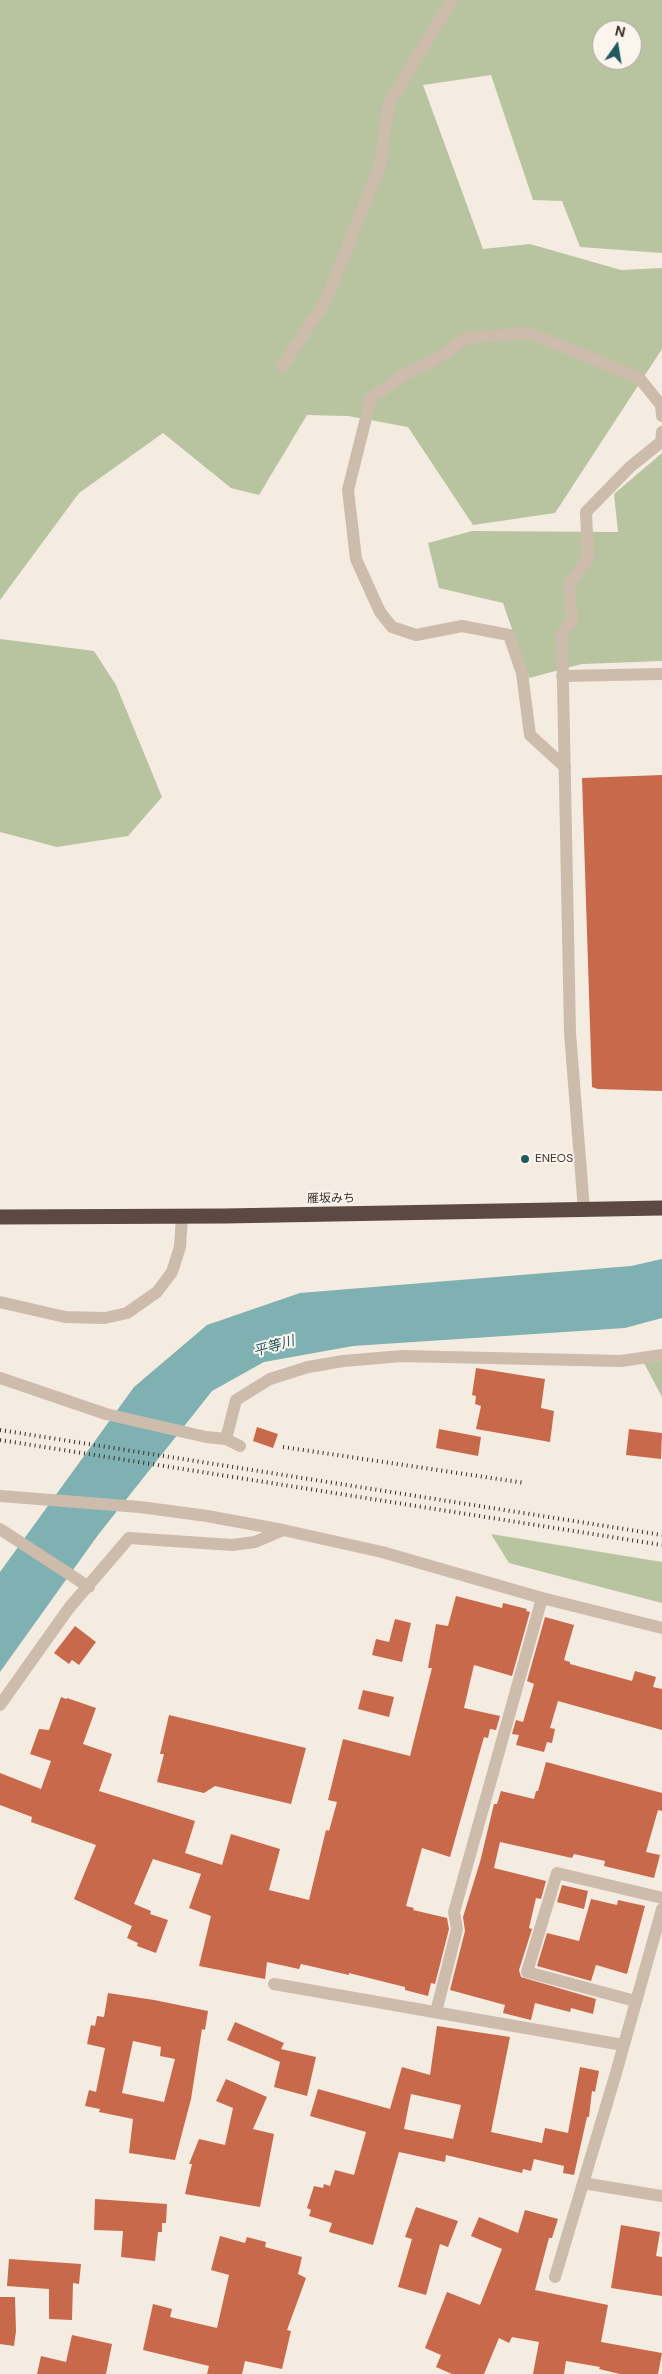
<!DOCTYPE html>
<meta charset="utf-8">
<style>
body{margin:0}
#map{position:relative;width:662px;height:2374px;overflow:hidden;background:#f4ebe1;font-family:"DM Sans",sans-serif}
canvas{display:block}
.north{position:absolute;left:592px;top:20px;width:50px;height:50px;box-sizing:border-box;background:#fbf5ee;border:1px solid #aea6a0;border-radius:50%;rotate:13deg;font-size:14px;font-weight:700;line-height:20px;text-align:center;color:#3b302b}
.north::after{content:'';display:block;margin:auto;width:18px;height:22px;background:#1f5a5e;clip-path:polygon(50% 0,100% 100%,50% 72%,0 100%)}
</style>
<div id="map">
<canvas width="662" height="2374"></canvas>
<div class="north">N</div>
</div>
<script>
const c = document.querySelector('canvas').getContext('2d');
c.lineJoin = 'round';
function fill(path, color) { c.fillStyle = color; c.fill(path, 'evenodd'); }
const poly = rows => new Path2D(rows.map(r => 'M' + r).join(''));
function stroke(path, color, width, dash) { c.strokeStyle = color; c.lineWidth = width; c.lineCap = dash ? 'butt' : 'round'; c.setLineDash(dash || []); c.stroke(path); }
function label(font, color, halo, rows, align = 'center') {
  c.font = font + ' "DM Sans","Noto Sans JP",sans-serif'; c.lineWidth = 4; c.setLineDash([]); c.textBaseline = 'middle'; c.strokeStyle = halo; c.fillStyle = color; for (const [text, x, y, turn = 0] of rows) {
    c.save(); c.translate(x, y); c.rotate((+turn || 0) * Math.PI / 180); c.textAlign = isNaN(turn) ? turn : align; if (halo) c.strokeText(text, 0, 0); c.fillText(text, 0, 0); c.restore();
  }
}
fill(poly([
 [0,0,662,0,662,253,580,247,562,201,533,200,491,75,423,85,483,249,530,244,621,270,662,268,662,349,555,513,473,525,408,427,348,416,307,415,259,495,231,488,163,433,79,493,0,600],
 [602,30,632,30,632,60,602,60],
 [662,453,662,661,582,664,529,678,503,603,439,588,428,543,472,531,618,532,614,494],
 [0,639,94,651,116,685,162,797,128,836,57,847,0,832],
 [662,1361,662,1397,644,1363],
 [491,1534,662,1562,662,1603,509,1563]
]), '#b8c4a0');
fill(poly([
 [662,1259,662,1318,625,1328,353,1346,264,1362,212,1391,98,1535,0,1672,0,1572,134,1387,207,1325,300,1293,631,1266]
]), '#7fb0b2');
fill(poly([
 [662,775,662,1091,598,1089,592,1087,582,778],
 [476,1368,545,1379,541,1408,554,1411,550,1442,476,1429,481,1406,475,1404,476,1396,472,1395],
 [257,1427,278,1434,273,1448,253,1441],
 [439,1429,481,1437,478,1456,436,1448],
 [629,1429,662,1433,661,1459,626,1455],
 [456,1596,502,1608,503,1603,527,1609,526,1611,530,1612,512,1676,474,1665,464,1708,500,1716,496,1730,490,1729,488,1738,484,1737,450,1857,422,1848,406,1906,414,1908,413,1910,447,1918,449,1929,435,1984,431,1983,428,1996,405,1990,405,1987,349,1973,349,1975,301,1964,299,1969,267,1962,265,1979,199,1966,211,1916,189,1908,201,1874,153,1859,134,1904,151,1911,150,1914,168,1920,156,1953,137,1946,138,1943,127,1938,132,1926,74,1899,96,1845,31,1822,32,1817,0,1805,0,1773,41,1789,51,1761,30,1754,39,1729,49,1730,61,1697,66,1699,67,1698,96,1708,83,1744,112,1754,99,1791,195,1821,185,1853,222,1865,231,1834,280,1849,269,1890,309,1900,326,1830,329,1831,337,1802,328,1800,343,1739,410,1756,432,1668,428,1668,436,1624,448,1626],
 [545,1617,574,1625,564,1660,570,1662,570,1664,632,1681,635,1671,656,1677,653,1687,662,1689,662,1730,558,1701,550,1728,555,1729,552,1743,547,1742,544,1752,516,1745,519,1735,512,1734,516,1720,523,1722,534,1684,527,1681],
 [395,1619,411,1623,402,1662,372,1655,376,1639,389,1642],
 [75,1626,96,1642,79,1665,72,1660,69,1664,54,1653],
 [363,1690,394,1697,389,1717,358,1709],
 [169,1715,306,1748,291,1804,215,1786,204,1793,157,1782,164,1754,160,1754],
 [546,1762,662,1793,662,1811,658,1810,646,1852,660,1855,654,1878,604,1866,605,1861,574,1854,572,1858,500,1842,494,1868,546,1881,541,1899,536,1898,529,1928,532,1929,519,1970,521,1977,596,1999,593,2014,571,2008,570,2012,535,2003,531,2020,503,2013,505,2005,450,1990,465,1931,463,1917,480,1862,494,1804,497,1804,501,1791,534,1799,536,1791,538,1791],
 [562,1885,588,1891,584,1909,557,1902],
 [591,1899,617,1905,618,1900,645,1906,627,1974,596,1965,591,1981,537,1966,547,1933,579,1941],
 [108,1993,154,2000,208,2011,205,2030,202,2029,191,2099,175,2160,129,2153,133,2119,99,2112,100,2109,85,2106,89,2090,96,2092,105,2048,87,2044,91,2025,95,2026,97,2016,104,2017],
 [133,2041,161,2047,160,2056,175,2059,164,2102,122,2093],
 [235,2022,284,2043,281,2049,316,2057,307,2096,274,2087,280,2062,227,2040],
 [437,2026,510,2037,491,2132,542,2143,545,2128,568,2133,580,2067,599,2071,595,2092,592,2091,589,2117,587,2117,574,2175,563,2173,564,2166,534,2159,531,2171,523,2169,522,2173,446,2155,445,2162,399,2152,373,2245,329,2232,332,2223,309,2216,311,2210,307,2208,314,2186,323,2188,324,2184,330,2186,335,2170,354,2175,366,2132,310,2116,318,2089,390,2109,402,2067,430,2075],
 [411,2094,461,2105,453,2139,404,2129],
 [226,2079,267,2097,253,2129,274,2134,260,2207,185,2194,192,2164,189,2164,199,2139,225,2145,233,2108,216,2101],
 [95,2199,167,2204,166,2223,162,2223,162,2232,158,2232,155,2261,121,2257,123,2231,94,2230],
 [416,2207,458,2221,448,2247,440,2244,426,2295,398,2287,412,2239,405,2237],
 [525,2210,558,2219,552,2238,549,2238,535,2290,608,2305,601,2342,662,2353,658,2374,620,2374,599,2369,600,2367,566,2361,564,2374,533,2374,539,2342,512,2337,509,2343,499,2338,484,2374,452,2374,436,2367,441,2355,425,2348,447,2292,480,2305,502,2249,471,2236,479,2217,518,2233],
 [621,2225,660,2232,656,2256,662,2257,662,2296,611,2288],
 [220,2236,245,2243,247,2237,266,2242,265,2247,302,2257,298,2274,306,2278,287,2330,291,2331,282,2369,245,2361,242,2374,207,2374,209,2366,143,2350,153,2304,172,2309,170,2317,217,2328,229,2275,211,2270],
 [9,2259,81,2264,79,2284,73,2283,72,2320,49,2319,49,2289,7,2286],
 [0,2297,15,2297,16,2331,14,2346,0,2344],
 [72,2335,112,2344,106,2374,37,2374,41,2356,66,2362]
]), '#c8694b');
stroke(poly([
 [282,366,326,300,380,165,389,103,452,0],
 [562,676,662,674],
 [565,767,530,735,522,673,509,635,462,626,416,635,392,627,380,612,356,559,348,490,371,398,404,375,433,361,467,338,528,333,590,357,640,379,661,405,662,416],
 [584,1210,570,1033,562,634,572,620,569,584,588,558,586,512,630,467,661,442,662,432],
 [0,1302,65,1317,105,1318,127,1313,157,1292,172,1272,180,1247,182,1216],
 [0,1378,106,1414,206,1437,226,1439,240,1446],
 [226,1439,236,1400,270,1379,308,1367,343,1361,402,1356,621,1361,662,1355],
 [0,1496,140,1507,207,1516,283,1530,382,1552,542,1598,662,1628],
 [0,1529,89,1587],
 [0,1705,69,1608,129,1538,232,1545,255,1542,283,1530],
 [274,1984,623,2045],
 [635,2001,527,1972,557,1873,662,1898],
 [436,2012,457,1929,454,1912,542,1598],
 [583,2183,662,2196],
 [555,2277,616,2073,662,1909]
]), '#cdbbac', 12);
stroke(poly([
 [0,1217,225,1216,662,1208]
]), '#5c4a42', 15);
stroke(poly([
 [0,1430,662,1535],
 [0,1440,662,1545],
 [283,1447,525,1483]
]), '#3b302b', 4, [1, 4]);
for (const [x, y, r, color] of [
 [525,1159,5,"#1f5a5e"]
]) { const dot = new Path2D(); dot.arc(x, y, r, 0, 2 * Math.PI); c.fillStyle = color; c.fill(dot); stroke(dot, '#fbf5ee', 2); }
label('12px', '#3b302b', '#fbf5ee', [
 ["ENEOS",535,1159]
], 'left');
label('12px', '#3b302b', '#fbf5ee', [
 ["雁坂みち",331,1199,-1]
]);
label('italic 14px', '#1f5a5e', '#fbf5ee', [
 ["平等川",274,1347,-16]
]);
</script>
